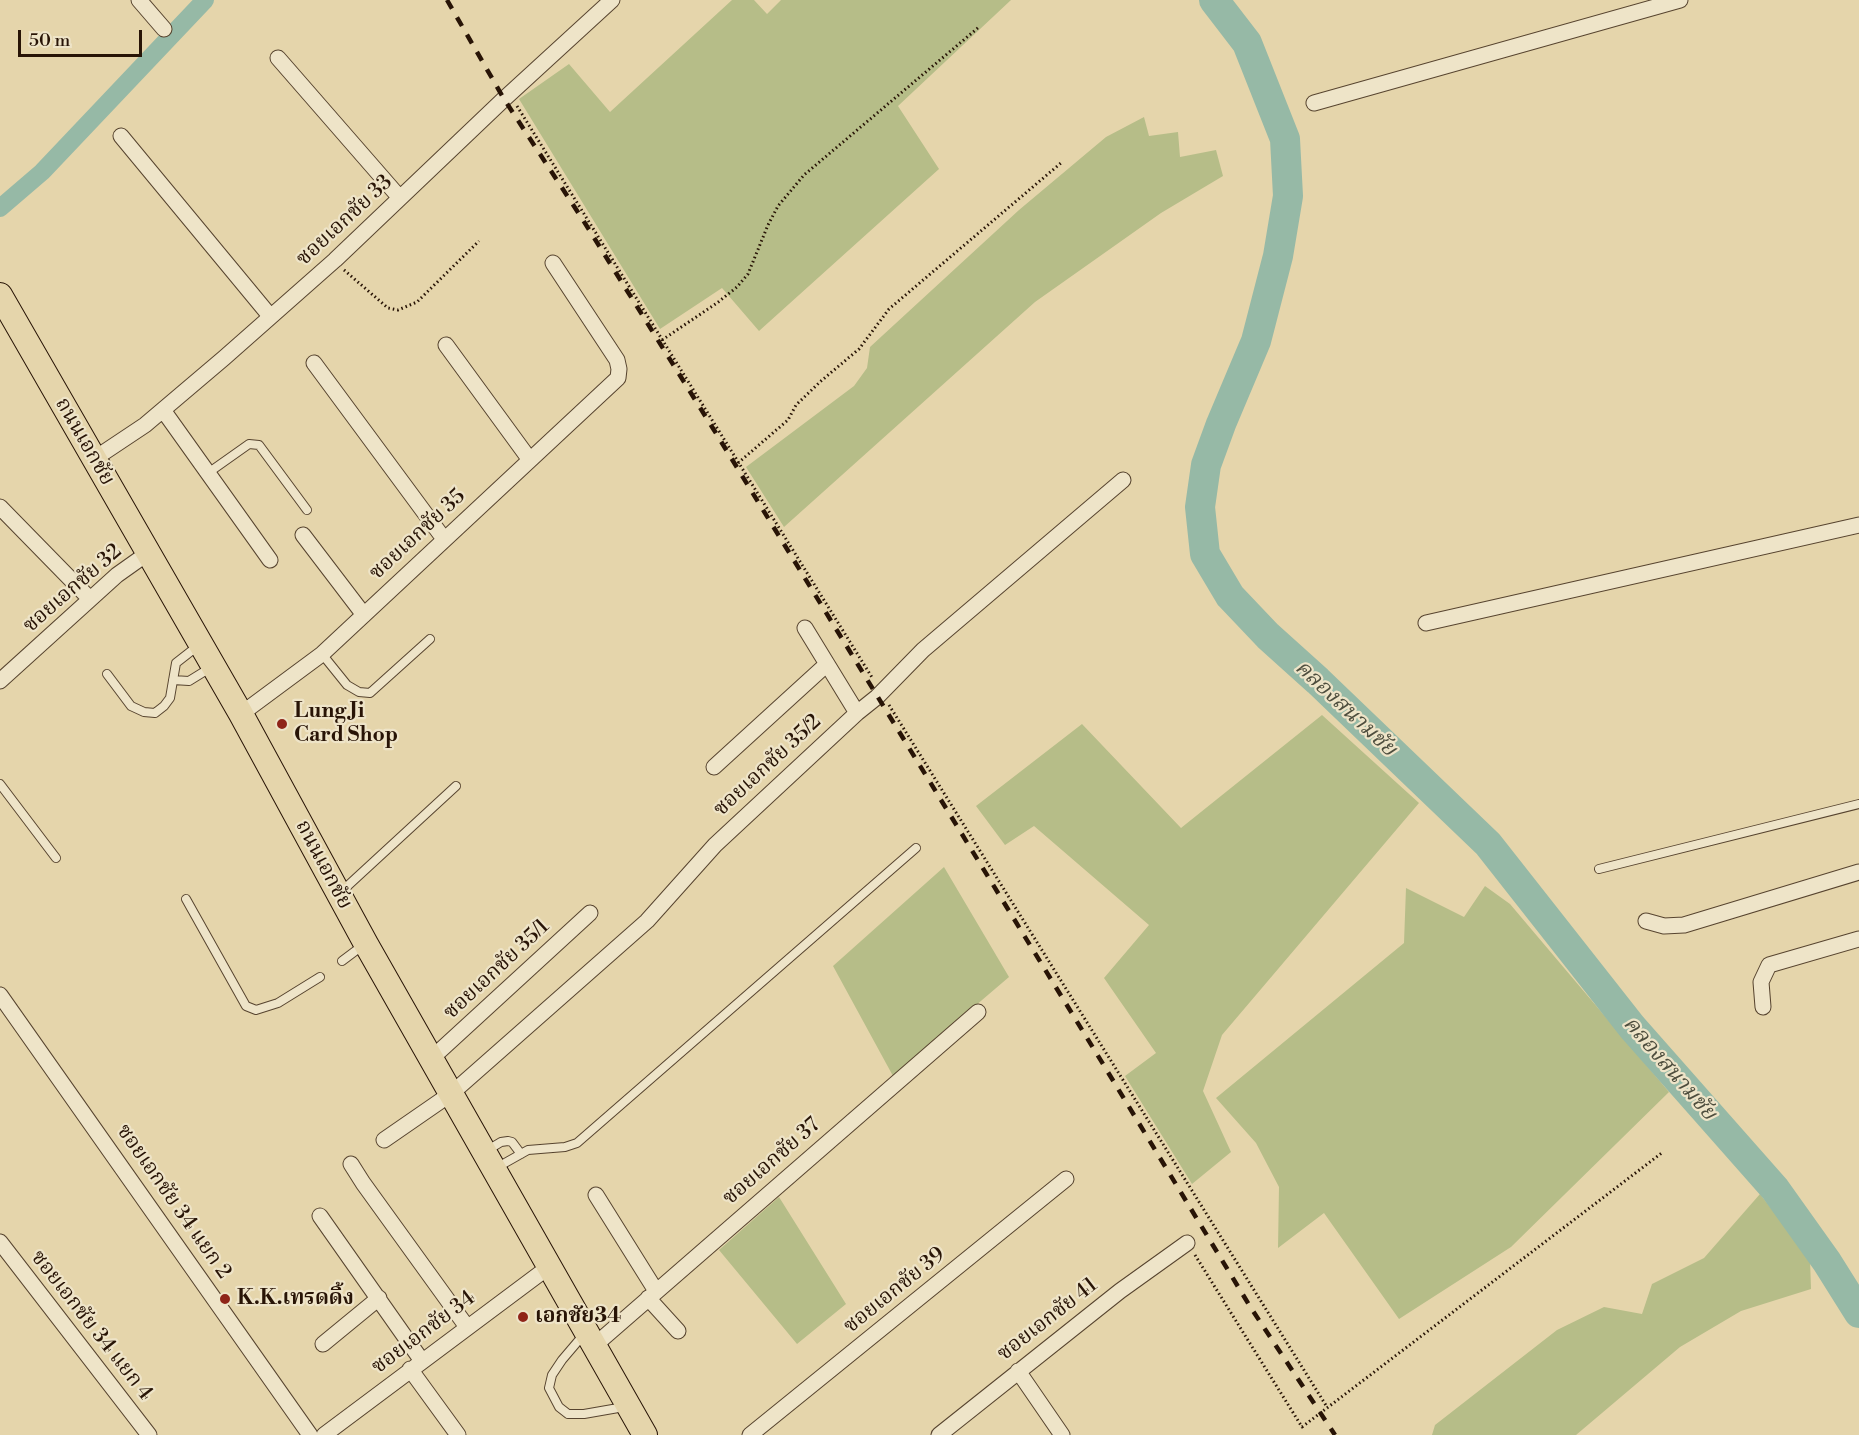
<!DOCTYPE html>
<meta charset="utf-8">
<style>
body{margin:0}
#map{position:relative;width:1859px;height:1435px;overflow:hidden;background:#e5d5ab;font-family:"Libre Bodoni",serif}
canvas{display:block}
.scale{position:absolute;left:18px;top:30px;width:124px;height:27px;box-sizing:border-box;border:3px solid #281406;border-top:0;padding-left:8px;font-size:18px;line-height:21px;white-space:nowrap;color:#281406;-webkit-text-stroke:4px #eee4c8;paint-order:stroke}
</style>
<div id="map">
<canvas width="1859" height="1435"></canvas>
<div class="scale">50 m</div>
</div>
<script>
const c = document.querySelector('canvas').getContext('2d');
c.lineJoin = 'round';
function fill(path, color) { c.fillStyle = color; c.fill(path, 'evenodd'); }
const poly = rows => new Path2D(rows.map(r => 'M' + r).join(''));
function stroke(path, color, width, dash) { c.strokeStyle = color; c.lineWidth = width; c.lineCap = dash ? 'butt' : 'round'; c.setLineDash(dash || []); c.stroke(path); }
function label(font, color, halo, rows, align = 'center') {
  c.font = font + ' "Libre Bodoni","Noto Serif Thai",serif'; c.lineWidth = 4.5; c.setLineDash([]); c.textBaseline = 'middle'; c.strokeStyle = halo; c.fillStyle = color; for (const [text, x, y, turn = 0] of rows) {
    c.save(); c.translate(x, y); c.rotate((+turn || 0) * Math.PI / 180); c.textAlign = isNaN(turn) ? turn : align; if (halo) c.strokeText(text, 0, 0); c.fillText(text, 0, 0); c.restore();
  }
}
fill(poly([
 [732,0,754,0,767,14,781,0,1011,0,898,106,939,169,759,331,722,288,660,329,519,99,569,64,610,112],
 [1144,117,1149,136,1178,132,1180,157,1216,150,1223,176,1161,213,1035,302,784,527,746,467,854,386,867,368,870,347,1019,210,1106,137],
 [1322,715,1419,803,1222,1035,1203,1091,1231,1152,1192,1184,1125,1076,1156,1053,1104,978,1149,925,1034,826,1005,845,976,806,1082,724,1181,828],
 [944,867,1009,977,893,1076,833,966],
 [1485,886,1510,904,1669,1092,1511,1247,1399,1319,1324,1213,1278,1248,1279,1187,1256,1143,1216,1098,1404,943,1406,888,1464,917],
 [1760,1194,1810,1259,1811,1289,1741,1311,1680,1347,1576,1435,1432,1435,1435,1425,1557,1330,1604,1307,1642,1314,1652,1284,1704,1258],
 [779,1197,846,1304,797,1344,719,1250]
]), '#b6bd88');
stroke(poly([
 [0,208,42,172,205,0]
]), '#96b9a6', 18);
stroke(poly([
 [1214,0,1247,43,1285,139,1288,196,1278,256,1256,341,1221,424,1206,465,1200,507,1205,554,1230,596,1268,636,1318,681,1488,844,1632,1027,1775,1189,1827,1262,1859,1313]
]), '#96b9a6', 30);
const lane = poly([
 [208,473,249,444,259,445,307,510],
 [322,654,347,685,359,692,370,693,430,639],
 [107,674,131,706,144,712,155,713,164,706,170,698,176,663,199,645],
 [173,680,189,681,210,668],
 [0,784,56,858],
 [1599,869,1859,804],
 [342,891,456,786],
 [186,899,246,1006,256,1010,278,1003,320,977],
 [342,961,362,946],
 [486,1151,501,1142,508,1141,512,1142,521,1154],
 [496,1168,528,1150,565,1147,577,1143,916,848],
 [585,1333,562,1360,552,1375,549,1388,559,1407,568,1414,584,1414,624,1407]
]);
const street = poly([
 [139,0,164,29],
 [278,58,400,198],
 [1314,103,1680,0],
 [121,136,270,316],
 [446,345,530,460],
 [314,363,444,539],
 [163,410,270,560],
 [94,459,145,425,224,358,335,260,504,99,612,0],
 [0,507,90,599],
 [303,535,364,615],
 [1426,623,1859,525],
 [805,628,857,713],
 [0,681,117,575,148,553],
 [241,714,322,654,618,378,619,369,617,360,553,263],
 [714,767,827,664],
 [1646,921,1664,926,1684,925,1859,872],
 [0,995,310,1435],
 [1763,1007,1761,982,1769,965,1859,939],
 [432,1058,590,913],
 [384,1140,452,1093,647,921,715,845,857,713,877,697,923,650,1123,480],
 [351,1164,363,1183,467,1327],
 [596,1195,656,1291],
 [320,1216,422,1361],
 [0,1242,149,1435],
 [648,1298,678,1331],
 [323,1344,379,1298],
 [595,1345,978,1012],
 [410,1369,458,1435],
 [1018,1371,1062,1435],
 [324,1435,550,1266],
 [750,1435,1066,1179],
 [939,1435,1120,1291,1187,1243]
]);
const primary = poly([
 [0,295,241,714,366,944,645,1435]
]);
stroke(lane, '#57442f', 10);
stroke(street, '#57442f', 17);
stroke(primary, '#281406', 26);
stroke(poly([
 [517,106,873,679],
 [344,270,388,308,398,310,417,302,479,241],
 [662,340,717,303,737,287,748,274,768,225,778,206,804,175,979,27],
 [738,463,788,420,796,405,821,381,859,349,889,309,1061,163],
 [889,705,1327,1407],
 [1195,1255,1302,1427,1663,1152]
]), '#281406', 3, [1.5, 3]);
stroke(lane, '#eee4c8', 8);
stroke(street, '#eee4c8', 15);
stroke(primary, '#e5d5ab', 24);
stroke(poly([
 [447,0,504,99,583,220,714,430,1103,1064,1251,1308,1335,1435]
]), '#281406', 4.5, [10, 10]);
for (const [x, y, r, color] of [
 [282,724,6,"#8f2418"],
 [225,1299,6,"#8f2418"],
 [523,1317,6,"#8f2418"]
]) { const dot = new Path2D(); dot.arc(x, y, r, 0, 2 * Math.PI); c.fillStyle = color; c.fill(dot); stroke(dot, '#eee4c8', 2); }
label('21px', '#281406', '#eee4c8', [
 ["ซอยเอกชัย 33",345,221,-43],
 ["ถนนเอกชัย",84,442,60],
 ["ซอยเอกชัย 35",418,535,-43],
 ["ซอยเอกชัย 32",73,589,-41],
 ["ซอยเอกชัย 35/2",768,766,-43],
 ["ถนนเอกชัย",323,865,62],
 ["ซอยเอกชัย 35/1",497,970,-43],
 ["ซอยเอกชัย 37",772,1162,-41],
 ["ซอยเอกชัย 34 แยก 2",173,1202,55],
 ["ซอยเอกชัย 39",895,1291,-39],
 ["ซอยเอกชัย 41",1048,1320,-38],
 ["ซอยเอกชัย 34 แยก 4",91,1326,52],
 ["ซอยเอกชัย 34",424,1333,-37]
]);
label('bold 21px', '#281406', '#eee4c8', [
 ["Lung Ji",294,712],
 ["Card Shop",294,736],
 ["K.K.เทรดดิ้ง",237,1299],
 ["เอกชัย34",535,1317]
], 'left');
label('italic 22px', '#4e4e3e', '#eee4c8', [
 ["คลองสนามชัย",1345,709,43],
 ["คลองสนามชัย",1669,1069,49]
]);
</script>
